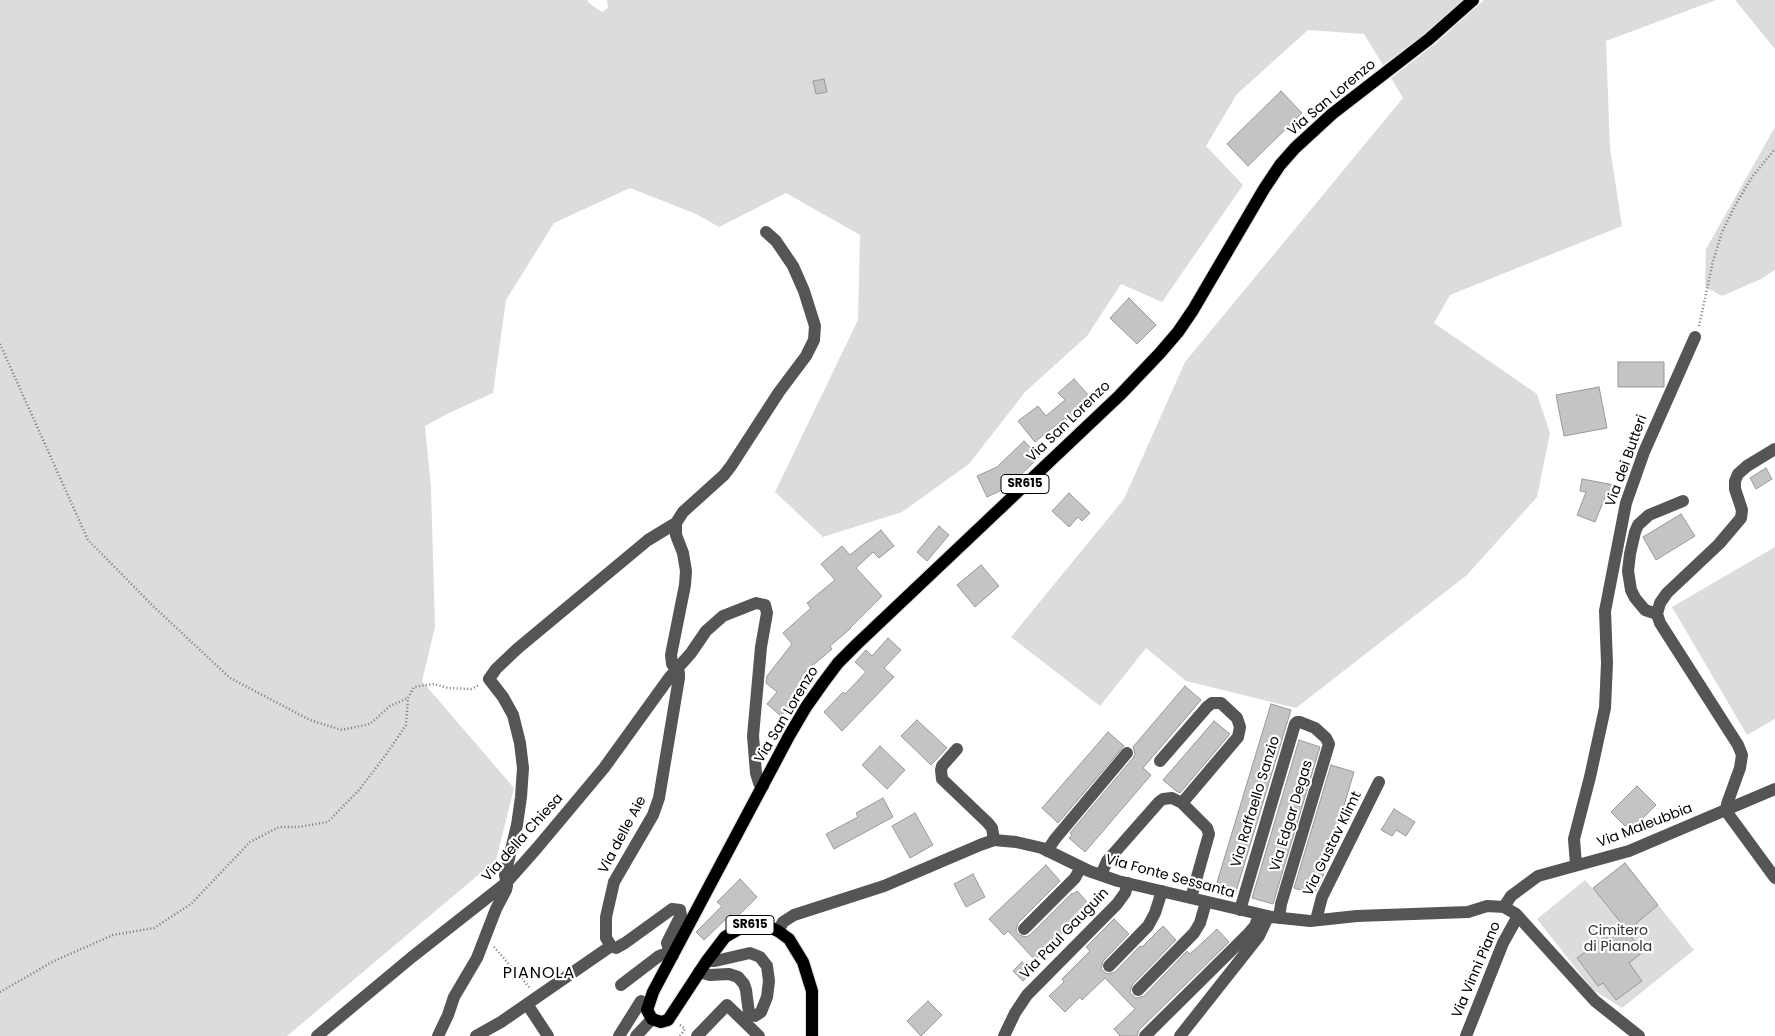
<!DOCTYPE html>
<style>
body{margin:0}
canvas{display:block;background:#fff}
</style>
<canvas width="1775" height="1036"></canvas>
<script>
const c = document.querySelector('canvas').getContext('2d');
c.lineJoin = 'round';
function fill(path, color) { c.fillStyle = color; c.fill(path, 'evenodd'); }
const poly = rows => new Path2D(rows.map(r => 'M' + r).join(''));
function stroke(path, color, width, dash) { c.strokeStyle = color; c.lineWidth = width; c.lineCap = dash ? 'butt' : 'round'; c.setLineDash(dash || []); c.stroke(path); }
function label(font, color, halo, rows, align = 'center') {
  c.font = font + ' Poppins,sans-serif'; c.lineWidth = 4.5; c.setLineDash([]); c.textBaseline = 'middle'; c.strokeStyle = halo; c.fillStyle = color; for (const [text, x, y, turn = 0] of rows) {
    c.save(); c.translate(x, y); c.rotate((+turn || 0) * Math.PI / 180); c.textAlign = isNaN(turn) ? turn : align; if (halo) c.strokeText(text, 0, 0); c.fillText(text, 0, 0); c.restore();
  }
}
fill(poly([
 [0,0,587,0,590,4,602,12,608,8,607,0,1463,0,1424,34,1383,65,1364,34,1308,30,1237,94,1206,146,1243,185,1162,302,1121,284,1087,336,1025,392,969,464,902,512,823,537,775,492,858,320,860,235,786,193,719,227,696,214,630,188,554,223,506,300,493,393,449,413,425,426,431,487,435,627,422,681,514,788,496,860,287,1036,0,1036],
 [1484,0,1716,0,1606,41,1610,148,1622,226,1450,295,1434,323,1537,394,1550,433,1537,497,1467,575,1296,708,1186,681,1146,648,1100,706,1011,637,1124,499,1185,362,1403,98,1391,78,1434,45],
 [1735,0,1775,0,1775,49],
 [1775,127,1775,270,1761,279,1722,296,1705,287,1706,249],
 [1775,547,1775,719,1747,735,1672,607],
 [1625,863,1694,950,1622,1008,1592,989,1537,919,1585,880,1593,889]
]), '#dcdcdc');
const building = poly([
 [824,79,827,92,816,94,813,81,824,79],
 [1281,91,1302,113,1248,166,1227,144,1281,91],
 [1129,298,1156,325,1137,344,1110,318,1129,298],
 [1618,362,1664,362,1664,387,1618,387,1618,362],
 [1074,379,1091,398,1067,420,1065,418,1035,442,1018,421,1038,406,1046,416,1065,400,1058,393,1074,379],
 [1599,387,1607,428,1564,436,1556,395,1599,387],
 [1024,441,1039,457,1008,487,987,497,977,476,997,467,1024,441],
 [1766,468,1772,479,1756,489,1750,478,1766,468],
 [1582,479,1614,485,1611,496,1606,495,1595,522,1577,515,1586,492,1580,491,1582,479],
 [1069,493,1090,513,1082,521,1078,517,1069,527,1052,511,1069,493],
 [1681,514,1695,536,1656,560,1643,537,1681,514],
 [939,526,949,535,927,561,917,552,939,526],
 [881,530,894,546,879,558,873,552,856,568,882,596,851,627,851,628,830,646,832,649,804,673,809,677,799,689,801,691,781,716,767,704,777,692,766,683,767,676,792,644,783,633,811,608,807,603,835,580,821,564,842,546,850,555,881,530],
 [981,565,999,586,975,607,957,585,981,565],
 [888,638,901,650,884,668,894,677,842,731,824,712,843,692,845,694,866,672,855,662,866,650,872,656,888,638],
 [1185,686,1201,700,1143,768,1151,775,1085,852,1069,838,1072,835,1070,833,1133,758,1135,754,1133,747,1185,686],
 [1271,704,1291,710,1235,895,1215,889,1271,704],
 [917,720,947,748,931,765,901,736,917,720],
 [1214,721,1230,734,1180,793,1176,791,1163,780,1214,721],
 [1108,732,1124,746,1058,823,1042,808,1108,732],
 [1299,740,1320,747,1273,904,1252,898,1299,740],
 [880,746,905,770,887,789,862,765,880,746],
 [1331,765,1354,772,1322,879,1314,894,1294,888,1331,765],
 [1637,786,1656,805,1634,827,1630,822,1625,826,1611,812,1637,786],
 [883,798,893,817,834,849,826,834,858,817,856,813,883,798],
 [1394,809,1415,822,1406,836,1396,830,1392,836,1381,830,1394,809],
 [915,813,933,845,910,858,892,826,915,813],
 [1625,863,1658,905,1627,931,1622,925,1643,952,1629,963,1642,981,1616,1000,1603,983,1598,986,1577,958,1622,924,1593,888,1625,863],
 [1046,865,1060,881,1018,923,1016,931,1019,935,1026,937,1030,935,1072,893,1073,894,1077,891,1091,906,1035,960,1008,931,1004,935,989,919,1046,865],
 [973,874,985,897,966,907,954,884,973,874],
 [740,879,757,897,734,920,730,915,704,940,696,932,722,906,717,902,740,879],
 [1114,919,1129,934,1103,961,1101,969,1107,974,1115,972,1140,946,1142,947,1163,926,1176,940,1132,985,1130,993,1136,998,1144,996,1187,951,1190,954,1217,929,1229,942,1139,1030,1137,1036,1120,1036,1114,1029,1135,1009,1105,978,1082,1000,1080,997,1065,1012,1049,996,1064,982,1062,979,1090,951,1086,947,1114,919],
 [1022,962,1032,972,1023,981,1013,971,1022,962],
 [928,1001,942,1015,921,1036,907,1021,928,1001]
]);
fill(building, '#c4c4c4');
stroke(building, '#999', 1);
const major = poly([
 [812,1036,812,991,803,962,789,939,778,931,765,925,744,926,725,937,706,962,668,1020,661,1022,652,1019,647,1010,653,992,789,736,806,707,823,683,838,663,857,644,1120,395,1160,353,1178,332,1193,310,1264,189,1280,165,1295,148,1332,114,1429,39,1473,0]
]);
stroke(major, '#dbdbdb', 14);
stroke(poly([
 [1699,326,1713,261,1722,232,1736,204,1752,177,1775,149],
 [0,344,88,540,152,605,230,678,310,720,342,730,370,724,390,706,408,698],
 [494,947,530,988],
 [0,992,54,961,113,935,154,928,191,904,250,842,279,827,298,827,328,822,359,790,385,756,406,725,408,698,414,687,434,684,448,688,471,689,479,685],
 [680,1036,685,1029,680,1025]
]), '#777', 2.5, [1, 2.5]);
stroke(poly([
 [1775,449,1747,466,1738,474,1735,481,1735,489,1742,510,1741,518,1719,544,1667,593,1660,603,1657,614,1660,623,1738,745,1742,755,1740,768,1727,804,1726,811,1775,878],
 [1657,614,1645,610,1635,598,1631,590,1628,571,1630,554,1635,532,1638,525,1649,515,1683,501],
 [957,749,942,766,941,770,942,779,988,823,992,828,994,840],
 [1160,761,1207,707,1212,703,1221,703,1237,718,1240,727,1238,737,1182,803],
 [1047,851,1055,839,1127,753],
 [1576,865,1574,839,1590,777,1605,708,1607,663,1605,611,1626,503,1644,452,1695,337],
 [1101,875,1107,861,1159,802,1163,799,1172,798,1182,803,1207,828,1209,834,1191,898],
 [1504,907,1511,896,1538,876,1629,851,1775,789],
 [1240,910,1295,724,1297,722,1300,722,1315,728,1326,738,1329,744,1281,904,1279,918],
 [1316,920,1322,897,1379,782],
 [1024,929,1075,878,1081,867],
 [778,931,783,922,794,915,884,886,980,845,994,840,1016,842,1042,848,1089,871,1118,881,1272,917,1310,921,1357,916,1468,912,1487,906,1504,907,1516,914,1595,1001,1639,1036],
 [670,953,667,943,681,915,680,910,672,909,625,943,616,948,611,946,606,938,606,917,614,882,653,815,659,798,679,678,679,673,672,664,671,655,685,585,686,571,683,553,676,535,676,523,683,512,724,475,731,466,779,392,806,356,814,340,815,326,804,291,793,266,776,241,766,232],
 [1109,966,1148,926,1155,913,1162,891],
 [699,972,710,975,729,974,738,977,744,984,746,990,749,1013,755,1016,761,1012,767,997,769,981,767,966,760,957,750,953,715,961,707,961],
 [621,985,659,956,667,953,673,955],
 [1138,990,1194,933,1200,923,1206,902],
 [527,1004,548,1036],
 [317,1036,412,957,506,883,537,848,604,768,669,678,691,653,706,631,723,616,756,603,765,605,767,613,761,647,753,736,756,773,759,783,763,786],
 [438,1036,448,1015,454,997,477,958,496,909,506,890,507,886,505,875,517,825,521,797,523,768,520,743,513,715,503,697,489,679,496,669,517,649,648,540,676,523],
 [476,1036,501,1022,611,946],
 [619,1036,641,1001],
 [636,1036,652,1019],
 [697,1036,727,1005,759,1036],
 [1004,1036,1015,1013,1027,995,1117,904,1125,893,1128,883],
 [1145,1036,1248,934,1255,926,1259,915],
 [1180,1036,1259,936,1268,917],
 [1466,1036,1503,943,1518,916]
]), '#555', 12);
stroke(major, '#000', 12);
for (const [x, y, w] of [
 [1025,484,48],
 [750,925,48]
]) { const box = new Path2D(); box.roundRect(x - w / 2, y - 9.5, w, 19, 4); c.fillStyle = '#fff'; c.fill(box); stroke(box, '#000', 1); }
label('bold 12px', '#000', null, [
 ["SR615",1025,484],
 ["SR615",750,925]
]);
label('14px', '#000', '#fff', [
 ["Via San Lorenzo",1332,98,-40],
 ["Via San Lorenzo",1069,422,-44],
 ["Via dei Butteri",1627,461,-70],
 ["Via San Lorenzo",787,715,-59],
 ["Via Raffaello Sanzio",1256,802,-73],
 ["Via Edgar Degas",1292,816,-73],
 ["Via Maleubbia",1645,826,-21],
 ["Via delle Aie",623,835,-62],
 ["Via della Chiesa",523,838,-48],
 ["Via Gustav Klimt",1333,844,-64],
 ["Via Fonte Sessanta",1170,877,15],
 ["Via Paul Gauguin",1065,934,-46],
 ["Via Vinni Piano",1477,970,-67]
]);
label('14px', '#333', '#fff', [
 ["Cimitero",1618,931],
 ["di Pianola",1618,947]
]);
c.letterSpacing = '1px';
label('16px', '#000', '#fff', [
 ["PIANOLA",539,974]
]);
c.letterSpacing = '0px';
</script>
